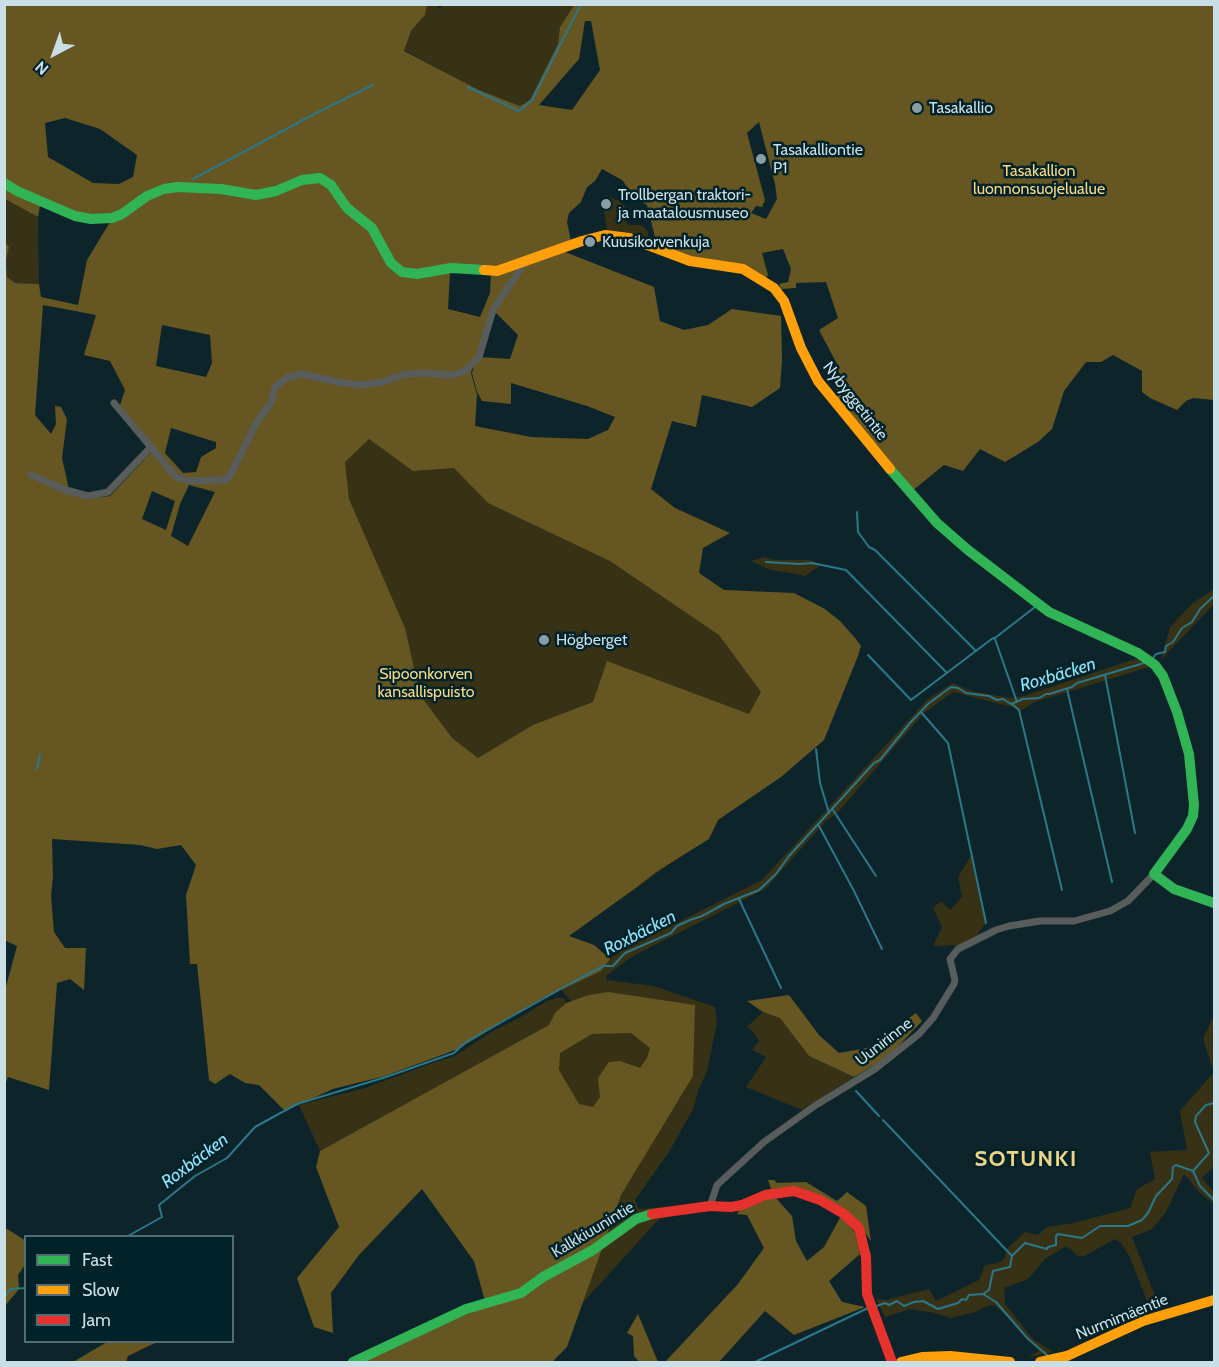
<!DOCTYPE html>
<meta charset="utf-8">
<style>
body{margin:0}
#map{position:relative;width:1219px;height:1367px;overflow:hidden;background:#0d252a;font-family:Cabin,sans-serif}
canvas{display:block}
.frame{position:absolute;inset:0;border:6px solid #cadfe5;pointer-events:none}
.legend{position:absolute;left:24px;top:1235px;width:210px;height:108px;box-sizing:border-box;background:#02222a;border:2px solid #526e75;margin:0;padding:8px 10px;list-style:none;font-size:18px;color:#cadfe5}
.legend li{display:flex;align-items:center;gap:12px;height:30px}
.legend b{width:30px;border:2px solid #526e75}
.north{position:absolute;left:24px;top:24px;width:60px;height:60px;-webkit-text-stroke:4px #02222a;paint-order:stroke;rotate:221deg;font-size:16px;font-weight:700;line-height:24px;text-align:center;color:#cadfe5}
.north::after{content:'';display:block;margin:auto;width:21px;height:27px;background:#cadfe5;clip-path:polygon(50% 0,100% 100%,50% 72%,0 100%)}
</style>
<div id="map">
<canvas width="1219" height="1367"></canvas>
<div class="frame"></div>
<ul class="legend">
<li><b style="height:8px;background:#30b455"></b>Fast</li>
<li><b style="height:8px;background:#ff9f0a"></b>Slow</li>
<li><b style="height:8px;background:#e5322d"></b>Jam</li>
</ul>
<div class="north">N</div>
</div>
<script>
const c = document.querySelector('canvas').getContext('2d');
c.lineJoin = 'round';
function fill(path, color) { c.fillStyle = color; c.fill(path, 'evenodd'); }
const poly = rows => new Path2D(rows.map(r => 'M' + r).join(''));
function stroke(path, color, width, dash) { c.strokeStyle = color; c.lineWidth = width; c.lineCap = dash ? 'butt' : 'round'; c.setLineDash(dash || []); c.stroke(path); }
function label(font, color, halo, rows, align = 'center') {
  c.font = font + ' Cabin,sans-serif'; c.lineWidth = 5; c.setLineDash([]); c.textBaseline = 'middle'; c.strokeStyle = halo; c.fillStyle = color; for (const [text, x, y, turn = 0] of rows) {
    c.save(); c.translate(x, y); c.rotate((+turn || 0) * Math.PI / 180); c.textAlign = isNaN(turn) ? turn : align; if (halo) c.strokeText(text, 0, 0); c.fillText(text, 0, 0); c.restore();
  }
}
fill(poly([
 [444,4,574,5,560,27,558,44,530,100,520,106,479,90,404,50,411,31,425,15,427,5,437,5,439,9],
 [610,197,619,201,626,207,624,214,626,222,629,225,640,225,644,227,648,232,648,239,645,241,607,231,603,204,604,200,609,198,608,205,612,205],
 [5,199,38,217,39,284,15,283,7,277,6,261,9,247,5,242],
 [260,386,516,434,653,498,636,540,713,589,791,594,845,675,738,719,672,862,569,936,594,945,610,959,621,951,762,880,928,699,953,683,971,691,1010,698,1024,696,1135,659,1143,659,1156,673,1149,667,1035,702,1020,711,1012,707,953,692,924,713,839,811,825,822,765,889,633,956,607,975,606,980,654,986,715,1007,717,1023,707,1071,698,1091,693,1109,669,1152,635,1200,639,1209,700,1204,702,1208,659,1219,529,1362,497,1295,377,1122,412,1101,320,1151,299,1105,365,1088,441,1060,453,1057,493,1031,519,1018,545,1002,556,998,564,998,566,1003,555,1013,571,1001,540,967,189,846,48,833,4,703,168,716],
 [765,557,774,560,811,560,821,565,805,576,768,569,751,561],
 [1214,589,1214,604,1161,660,1170,627,1193,603],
 [972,854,986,923,976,936,958,945,933,946,942,927,933,908,941,901,950,910,962,897,958,877],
 [763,1012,780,1018,809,1056,854,1077,802,1110,746,1087,766,1057,752,1050,759,1041,753,1032,747,1027],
 [1214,1015,1214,1167,1202,1178,1214,1192,1214,1204,1199,1192,1184,1174,1166,1212,1152,1229,1132,1237,1159,1306,1147,1310,1147,1301,1130,1257,1120,1242,1115,1239,1084,1256,1077,1256,1071,1249,1065,1247,1046,1258,1028,1279,1004,1288,1005,1304,1024,1328,1033,1339,1053,1352,1035,1356,1029,1356,1039,1351,1007,1316,994,1305,987,1306,975,1312,951,1318,935,1313,910,1309,885,1317,876,1299,886,1300,929,1289,936,1301,979,1280,985,1265,998,1263,1004,1259,1008,1248,1025,1232,1038,1235,1047,1227,1074,1223,1130,1208,1137,1189,1155,1179,1150,1152,1187,1150,1180,1111,1214,1072,1203,1039]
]), '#373116');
fill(poly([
 [4,5,427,5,425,15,411,31,404,51,479,90,520,106,530,100,558,44,560,27,574,5,1214,5,1214,400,1193,398,1186,401,1177,410,1150,398,1142,392,1142,371,1113,355,1101,362,1086,362,1064,391,1052,429,1038,442,1005,462,980,449,963,471,944,465,912,491,836,396,838,366,819,330,838,318,826,282,796,283,796,288,781,289,779,284,788,282,791,269,783,249,762,253,768,275,765,279,684,256,657,245,647,205,635,197,622,180,602,169,595,181,587,187,581,202,569,213,567,222,571,241,496,267,416,270,403,269,399,266,328,178,256,191,194,183,111,214,92,215,77,212,18,188,5,178],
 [585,21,591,21,600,70,572,110,539,105,579,59],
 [65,118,100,129,137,155,133,177,119,184,93,183,48,157,45,123],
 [759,122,775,184,777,199,766,219,751,213,756,206,762,207,765,200,747,133],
 [312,182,324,184,369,231,394,271,450,272,448,309,480,317,490,293,491,274,520,267,492,310,473,364,471,373,477,395,475,426,531,437,588,439,608,430,615,417,587,406,511,383,511,404,482,401,477,392,472,373,475,363,480,357,510,359,518,335,493,310,524,266,560,250,654,287,660,321,684,330,708,325,732,309,781,316,782,360,780,388,752,407,702,395,696,427,672,421,651,489,675,508,730,533,703,548,699,573,724,590,794,593,825,609,840,621,856,639,861,646,858,656,824,740,781,777,718,820,709,839,656,872,637,887,569,936,594,945,610,959,601,971,541,999,458,1049,385,1076,333,1089,285,1111,259,1085,245,1083,230,1074,215,1084,209,1080,197,964,190,964,186,895,196,865,181,845,157,849,140,845,52,839,53,877,51,896,54,932,65,948,86,948,84,990,70,979,57,983,49,1090,8,1077,5,1085,5,990,17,946,4,940,5,242,9,247,6,261,7,277,15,283,39,284,41,297,78,305,87,260,110,222,156,196,177,191,220,192,243,198],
 [43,305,96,315,84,355,110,361,125,390,120,405,155,448,110,496,88,499,70,494,62,458,67,419,61,407,55,406,56,424,51,434,35,415],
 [162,325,210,335,212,363,206,377,156,366],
 [171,428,216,442,216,448,201,457,196,472,183,473,165,453],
 [369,439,413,471,454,468,488,503,610,561,719,635,761,692,749,714,607,661,593,702,533,725,478,758,452,738,420,695,405,628,349,499,345,462],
 [189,485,215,492,188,546,171,536,180,504],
 [152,491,175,501,166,530,142,519],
 [5,188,40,206,38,217,5,199],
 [608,992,695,1005,693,1076,621,1195,567,1347,552,1362,361,1362,486,1305,474,1261,422,1189,359,1255,331,1293,333,1333,314,1327,297,1278,339,1227,316,1167,320,1151,549,1025,555,1013,566,1003,589,995],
 [631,1033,650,1048,647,1058,640,1068,620,1061,609,1062,598,1078,600,1097,593,1107,579,1104,559,1070,560,1053,592,1034],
 [789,995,819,1035,839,1053,867,1048,916,1013,922,1021,887,1058,854,1077,809,1056,780,1018,763,1012,747,1001],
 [768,1180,774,1180,777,1183,806,1182,837,1201,847,1192,866,1206,871,1241,861,1227,839,1207,771,1189],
 [775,1197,792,1216,796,1241,807,1261,824,1247,841,1216,855,1232,860,1254,829,1281,842,1302,865,1307,794,1335,765,1311,719,1362,665,1362,738,1284,764,1248,747,1215,737,1214,741,1208],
 [4,1227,26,1241,25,1265,18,1275,19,1289,5,1306],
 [638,1314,658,1362,639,1362,634,1356,633,1336,627,1333],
 [107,1342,157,1342,128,1356,126,1362,73,1362]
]), '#655622');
stroke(poly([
 [468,87,519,111,532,100,581,4],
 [193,179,318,112,373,85],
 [857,512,858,532,869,547,875,550,976,651],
 [766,562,799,564,812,563,846,570,947,673],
 [995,638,1035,607],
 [868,655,911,700,993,638,995,639,1017,702],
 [1153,658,1156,654,1165,652,1166,646,1173,642,1182,628,1192,622,1200,609,1214,596],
 [1105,675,1135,833],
 [1067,689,1112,882],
 [1012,704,1019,710,1062,890],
 [921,712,948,743,986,923],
 [816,749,820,783,829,813],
 [37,769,40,754],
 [833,810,876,876],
 [819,826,854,891,882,949],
 [739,899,781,988],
 [856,1091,879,1116],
 [883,1120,1012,1256],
 [1193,1171,1200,1186,1214,1200],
 [128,1236,162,1217,159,1205,195,1176,227,1158,255,1127,297,1104,386,1077,454,1053,466,1042,566,986,603,966,613,966,625,953,671,933,677,926,690,920,702,916,724,904,759,890,776,874,789,856,874,763,880,760,910,723,928,704,951,687,958,688,966,693,989,696,997,700,1003,699,1011,704,1023,699,1039,698,1046,694,1049,694,1072,687,1077,683,1144,663],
 [983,1294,996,1302,1028,1339,1047,1355],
 [4,1298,10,1289,26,1288],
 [874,1307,885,1303,889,1305,897,1301,904,1306,914,1302,923,1301,938,1309,958,1303,962,1299,966,1300,969,1295,983,1294,989,1290,993,1271,1010,1267,1012,1256,1025,1243,1047,1249,1048,1247,1056,1245,1056,1236,1058,1234,1082,1238,1100,1226,1128,1226,1142,1220,1148,1213,1156,1196,1172,1179,1173,1167,1176,1165,1193,1171,1209,1153,1195,1122,1196,1116,1206,1105,1214,1103],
 [755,1362,868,1308]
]), '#2b788a', 2);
stroke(poly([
 [114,403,176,477,189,481,223,480,229,477,258,420,271,403,275,387,288,377,302,374,343,383,364,385,383,382,405,374,424,373,452,375,465,371,479,357,493,310,526,261],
 [31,475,66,490,88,496,108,492,151,447],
 [710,1206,717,1185,764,1142,816,1105,875,1069,919,1034,933,1018,954,984,955,980,950,959,958,949,996,930,1009,926,1040,921,1074,921,1110,911,1128,901,1154,874]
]), '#585d5b', 7);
stroke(poly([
 [4,183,17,191,75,216,91,219,112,218,122,214,147,196,164,189,177,187,221,189,256,195,276,191,302,180,320,178,331,185,347,208,372,228,391,263,402,272,417,274,451,268,484,270],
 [890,469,937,523,968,550,1049,612,1138,653,1155,665,1163,676,1177,712,1189,754,1194,805,1193,816,1187,829,1154,874,1174,889,1214,903],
 [353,1362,466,1309,521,1293,543,1277,593,1250,636,1219,652,1214]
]), '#30b455', 10);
stroke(poly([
 [484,270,497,271,582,241,605,235,629,238,690,261,743,269,774,288,784,301,801,348,818,381,890,469],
 [901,1362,922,1357,950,1356,1010,1362],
 [1040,1362,1067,1356,1143,1321,1214,1300]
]), '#ff9f0a', 10);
stroke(poly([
 [652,1214,710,1206,731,1207,742,1205,765,1195,794,1191,820,1200,844,1214,859,1228,866,1257,867,1294,892,1362]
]), '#e5322d', 10);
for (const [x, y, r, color] of [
 [917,108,6,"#889ea4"],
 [761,159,6,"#889ea4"],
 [606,204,6,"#889ea4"],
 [590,242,6,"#889ea4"],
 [544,640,6,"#889ea4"]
]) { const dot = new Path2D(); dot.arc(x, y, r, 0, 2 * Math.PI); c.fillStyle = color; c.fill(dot); stroke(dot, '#02222a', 2); }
label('16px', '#cadfe5', '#02222a', [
 ["Tasakallio",929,108],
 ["Tasakalliontie",773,150],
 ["P1",773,168],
 ["Trollbergan traktori-",618,195],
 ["ja maatalousmuseo",618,213],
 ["Kuusikorvenkuja",602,242],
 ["Högberget",556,640]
], 'left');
label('16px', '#f8d881', '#02222a', [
 ["Tasakallion",1039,171],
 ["luonnonsuojelualue",1039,189],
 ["Sipoonkorven",426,674],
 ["kansallispuisto",426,692]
]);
label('16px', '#cadfe5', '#02222a', [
 ["Nybyggetintie",855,401,52],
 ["Uunirinne",884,1042,-38],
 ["Kalkkiuunintie",593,1230,-31],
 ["Nurmimäentie",1122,1317,-22]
]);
label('italic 18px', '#8de5fc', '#02222a', [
 ["Roxbäcken",1058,675,-17],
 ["Roxbäcken",640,933,-27],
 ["Roxbäcken",195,1161,-37]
]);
c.letterSpacing = '1.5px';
label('bold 22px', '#eed286', '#02222a', [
 ["SOTUNKI",1026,1160]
]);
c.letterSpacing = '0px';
</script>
